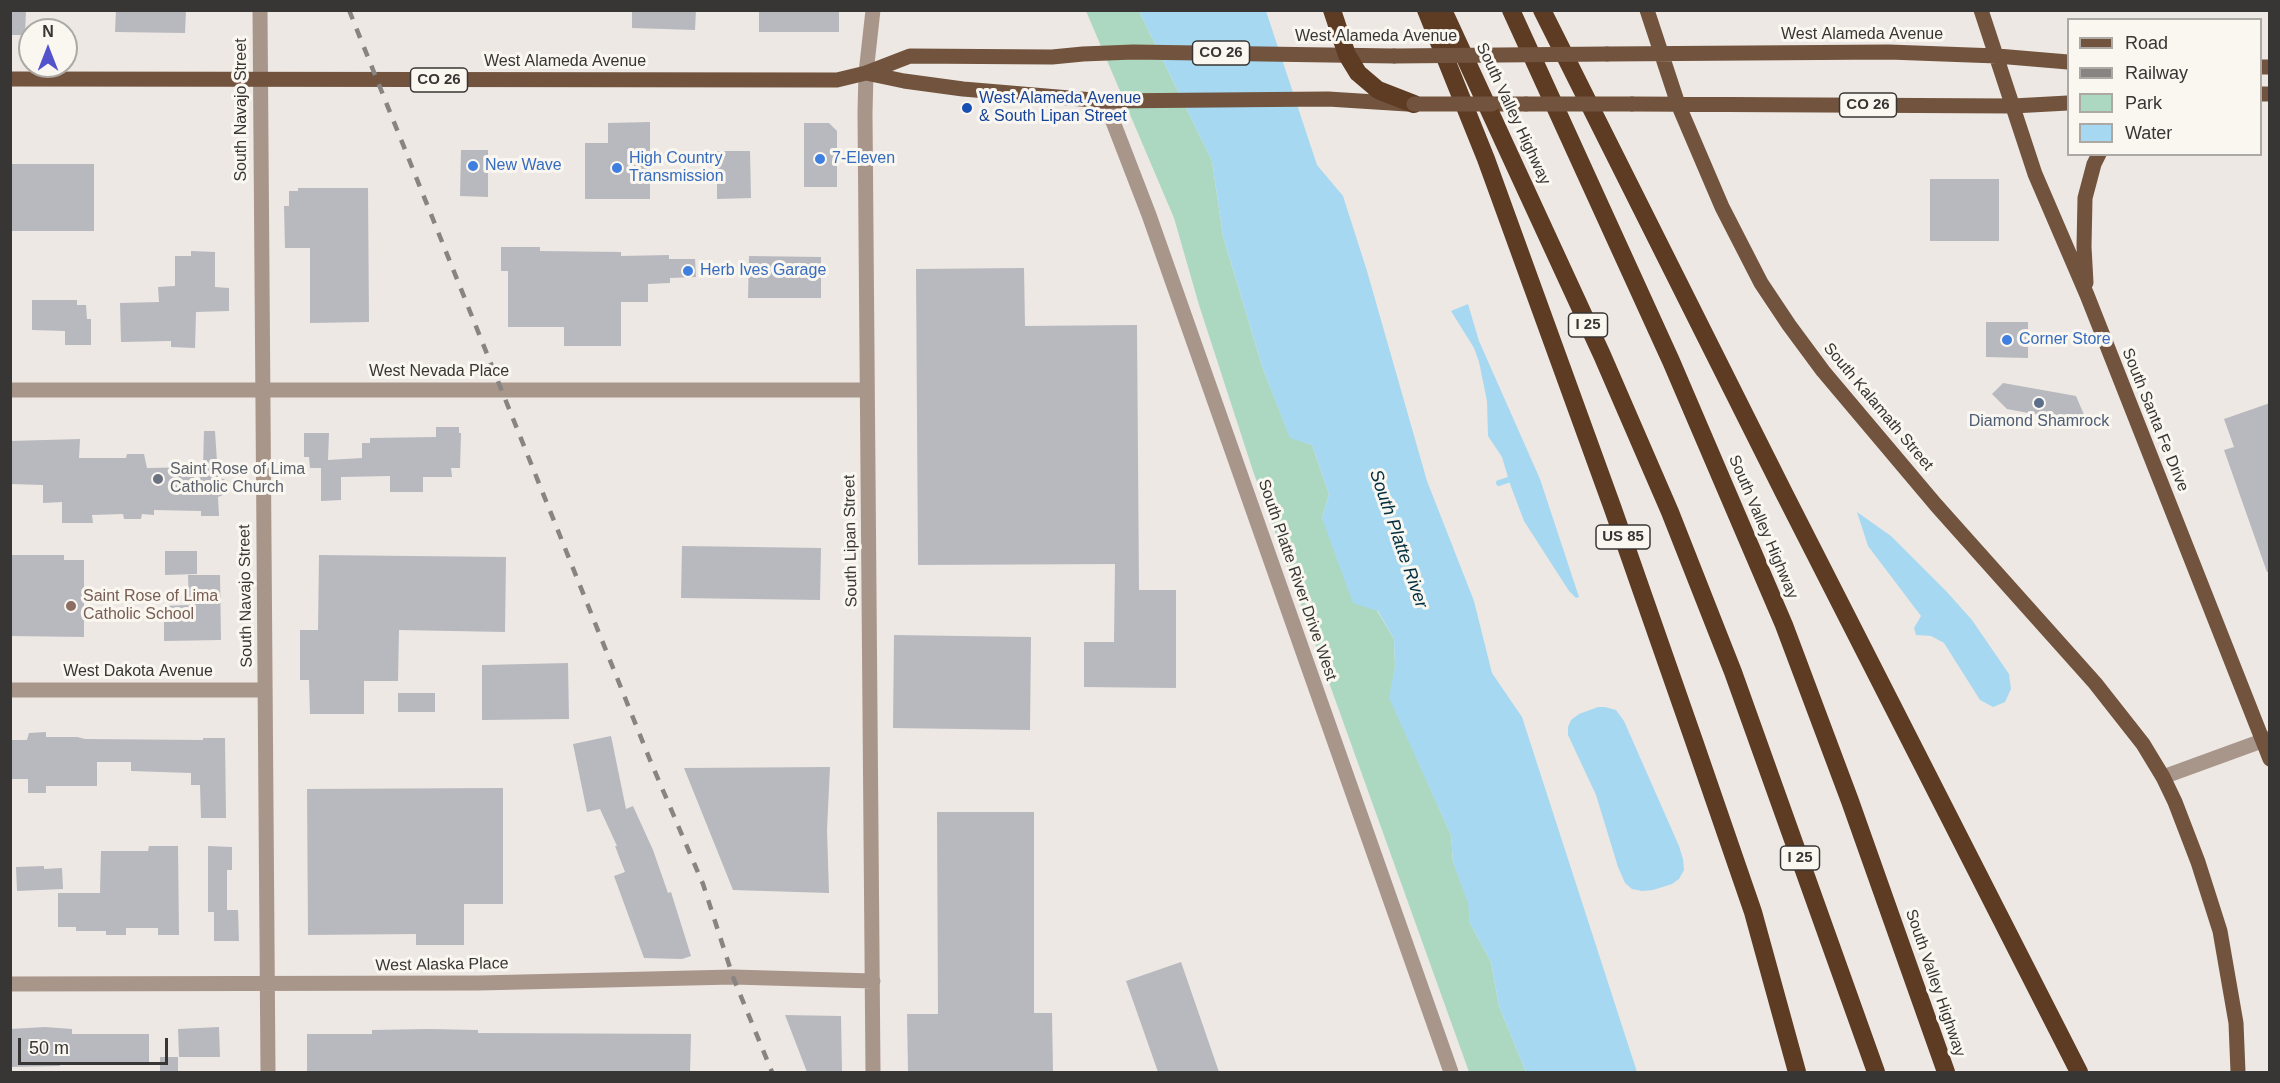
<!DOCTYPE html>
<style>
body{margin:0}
#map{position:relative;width:2280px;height:1083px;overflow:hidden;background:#ede8e3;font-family:Helvetica,sans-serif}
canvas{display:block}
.frame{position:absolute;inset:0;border:12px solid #383634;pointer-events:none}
.legend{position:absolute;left:2067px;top:18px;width:195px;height:138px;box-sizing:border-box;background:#faf6f0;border:2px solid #aca9a5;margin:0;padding:8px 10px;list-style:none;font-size:18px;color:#383634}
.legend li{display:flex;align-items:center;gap:12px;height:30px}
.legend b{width:30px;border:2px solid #aca9a5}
.north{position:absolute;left:18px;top:18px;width:60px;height:60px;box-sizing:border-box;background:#faf6f0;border:2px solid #aca9a5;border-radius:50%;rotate:0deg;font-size:16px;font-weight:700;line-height:24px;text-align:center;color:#383634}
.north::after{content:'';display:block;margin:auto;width:21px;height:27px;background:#5354cb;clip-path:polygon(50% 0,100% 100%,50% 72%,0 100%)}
.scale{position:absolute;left:18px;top:1038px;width:150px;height:27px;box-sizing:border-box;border:3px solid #383634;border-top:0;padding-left:8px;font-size:18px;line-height:21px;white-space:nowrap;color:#383634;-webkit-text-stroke:4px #faf6f0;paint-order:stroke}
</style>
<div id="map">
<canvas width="2280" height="1083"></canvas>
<div class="frame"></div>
<ul class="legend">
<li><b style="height:8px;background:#72533e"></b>Road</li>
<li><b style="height:8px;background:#888481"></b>Railway</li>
<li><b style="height:16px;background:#acd8c2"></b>Park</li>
<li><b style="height:16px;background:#a6d9f1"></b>Water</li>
</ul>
<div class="north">N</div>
<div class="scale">50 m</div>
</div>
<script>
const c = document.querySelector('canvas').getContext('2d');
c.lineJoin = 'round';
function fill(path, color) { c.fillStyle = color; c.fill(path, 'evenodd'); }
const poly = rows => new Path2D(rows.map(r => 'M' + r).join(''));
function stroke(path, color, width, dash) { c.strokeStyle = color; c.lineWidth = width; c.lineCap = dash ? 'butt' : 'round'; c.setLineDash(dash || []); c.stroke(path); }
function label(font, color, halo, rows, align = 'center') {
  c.font = font + ' Helvetica,sans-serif'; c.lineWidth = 6; c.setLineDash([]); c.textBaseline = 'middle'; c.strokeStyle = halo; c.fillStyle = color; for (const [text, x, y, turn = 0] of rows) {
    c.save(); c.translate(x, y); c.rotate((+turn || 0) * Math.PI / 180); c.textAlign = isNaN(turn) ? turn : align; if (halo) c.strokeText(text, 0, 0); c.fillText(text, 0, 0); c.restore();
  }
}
fill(poly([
 [1086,11,1139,11,1212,161,1223,236,1263,369,1290,437,1312,445,1329,494,1322,518,1394,639,1395,666,1390,698,1451,835,1453,862,1469,903,1470,923,1491,962,1499,1006,1526,1072,1469,1072,1253,471,1199,305,1174,218]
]), '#acd8c2');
fill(poly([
 [1139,11,1266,11,1317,165,1343,196,1367,271,1427,481,1474,601,1492,673,1522,717,1637,1072,1526,1072,1499,1006,1491,962,1470,923,1468,903,1453,862,1451,835,1389,698,1395,666,1394,639,1378,611,1353,603,1322,518,1329,494,1312,445,1290,438,1263,369,1223,236,1212,161],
 [1468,304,1479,341,1540,479,1579,597,1576,598,1569,591,1524,521,1510,484,1502,457,1488,436,1487,401,1479,362,1474,348,1451,311],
 [1857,512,1891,536,1947,592,1972,620,2009,674,2011,689,2005,702,1993,707,1980,700,1944,643,1931,636,1916,635,1914,628,1921,616,1868,546],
 [1598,707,1605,707,1616,710,1624,721,1679,846,1683,859,1684,870,1679,879,1672,884,1653,890,1642,891,1632,889,1625,883,1618,867,1596,795,1568,735,1568,727,1571,720,1579,714]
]), '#a6d9f1');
stroke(poly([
 [1499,483,1508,480]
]), '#a6d9f1', 6);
fill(poly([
 [10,10,26,10,25,35,10,35],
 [116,10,186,10,185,33,115,32],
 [632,10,696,10,695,30,632,28],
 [759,10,839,10,839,32,759,32],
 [650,122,650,199,585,199,585,143,608,143,608,123],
 [804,123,829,123,837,131,837,187,804,187],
 [461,150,488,150,488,197,460,196],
 [717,151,750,151,751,198,717,199],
 [10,164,94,164,94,231,10,231],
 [1930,179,1999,179,1999,241,1930,241],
 [298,188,368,188,369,322,310,323,310,248,285,248,284,206,289,206,289,191,298,191],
 [501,247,540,247,540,251,621,252,621,256,669,255,669,259,695,259,696,277,670,278,670,283,648,284,648,302,621,302,621,346,564,346,564,327,508,327,508,271,501,271],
 [191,251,215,252,215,287,229,288,229,311,196,312,195,348,171,347,171,341,121,342,120,303,159,302,158,287,175,286,175,256,191,256],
 [749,256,821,257,821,298,748,298],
 [1024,268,1025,326,1137,325,1139,590,1176,590,1176,688,1084,687,1084,642,1114,642,1115,564,918,565,916,269],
 [32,300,77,300,77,305,86,305,87,319,91,319,91,345,65,345,65,331,32,330],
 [1986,322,2028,322,2028,358,1986,357],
 [2003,383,2076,396,2088,424,2007,409,1992,394],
 [2270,403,2270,572,2267,572,2224,450,2234,447,2224,419],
 [436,427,459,427,459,433,461,433,460,468,451,468,452,477,423,477,423,492,390,492,390,476,341,477,341,500,321,501,321,468,310,468,309,457,304,457,304,433,329,433,328,460,362,458,362,443,370,443,370,438,436,437],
 [204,431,215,431,218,477,228,481,228,493,218,497,219,516,201,516,201,511,154,510,154,515,142,514,141,519,124,519,123,514,92,515,93,523,62,523,62,502,43,503,43,485,10,484,10,441,80,439,79,458,126,458,127,454,144,454,147,468,203,467],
 [682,546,821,548,820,600,681,598],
 [165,551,197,551,197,574,165,575],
 [10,555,64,555,64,560,84,560,84,637,10,636],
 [319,555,506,557,505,632,399,630,398,681,364,681,364,714,310,714,309,680,300,680,300,630,318,630],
 [188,575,220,575,221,640,164,641,164,606,189,605],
 [894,635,1031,637,1030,730,893,728],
 [568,663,569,719,482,720,482,665],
 [398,693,435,693,435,712,398,712],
 [46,732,46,737,77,737,85,739,203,740,203,738,225,738,226,818,201,818,200,785,191,785,191,773,131,771,131,762,97,762,97,786,46,786,46,793,28,793,28,779,10,779,10,740,27,740,29,733],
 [611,736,626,809,633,806,653,850,668,893,671,892,691,956,682,959,644,958,614,876,625,872,615,846,617,846,600,809,587,812,573,744],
 [830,767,827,830,829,893,733,890,684,768],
 [503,788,503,904,464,904,464,945,416,945,416,934,308,935,307,789],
 [937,812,1034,812,1034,1013,1052,1013,1053,1072,908,1072,907,1014,938,1014],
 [149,846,178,846,179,935,158,935,158,928,126,928,126,935,106,935,106,931,76,931,76,927,58,927,58,893,100,893,101,851,148,851],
 [208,846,232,847,232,870,227,870,227,910,238,910,239,941,214,941,214,912,208,912],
 [44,866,44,869,62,868,63,889,17,891,16,867],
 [1181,962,1219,1072,1158,1072,1126,981],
 [785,1015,841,1016,842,1072,807,1072],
 [45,1027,72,1029,72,1034,149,1034,149,1063,72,1062,72,1064,60,1064,60,1066,10,1067,10,1029],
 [219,1027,220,1057,179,1057,178,1029],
 [429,1029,478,1030,478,1033,691,1034,690,1072,307,1072,307,1034,372,1034,372,1030],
 [160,1057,178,1057,178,1072,160,1072]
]), '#b8b8bf');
stroke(poly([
 [260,10,268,1072],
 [1105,101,1149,215,1451,1072],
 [10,390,867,390],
 [10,690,265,690],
 [2163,777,2270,738],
 [10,984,479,983,733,977,873,981],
 [873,1072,865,113,866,73,873,10]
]), '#a9968b', 15);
stroke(poly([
 [1647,10,1678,104,1722,207,1761,283,1789,325,1823,371,1936,505,2095,683,2143,744,2163,777,2175,802,2198,862,2220,931,2236,1023,2238,1072],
 [1981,10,2035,174,2087,295,2270,759],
 [1607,54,1889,52,1997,56,2068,62],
 [2260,67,2270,67],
 [866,73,904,81,963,89,1105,101,1328,99,1407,104],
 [10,79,837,80,866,73,910,56,1052,57,1083,54,1133,52,1394,56],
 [2260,94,2270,94],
 [1492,104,1526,104],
 [1632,104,2013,106,2068,103],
 [2086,283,2084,247,2085,198,2094,164,2099,154]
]), '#72533e', 15);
stroke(poly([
 [1332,10,1347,55,1358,73,1378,90,1414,104],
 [1426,10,1486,159,1613,509,1693,738,1753,912,1797,1072],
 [1443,10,1602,355,1670,512,1733,672,1876,1072],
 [1511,10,1671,361,1784,625,1850,801,1946,1072],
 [1542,10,1784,493,2079,1072]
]), '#5e3b23', 18);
stroke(poly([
 [349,10,650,760,703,884,733,977,772,1072]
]), '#888481', 4.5, [10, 10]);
stroke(poly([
 [1394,56,1607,54],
 [1414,104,1492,104],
 [1526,104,1632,104]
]), '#72533e', 15);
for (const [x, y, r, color] of [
 [967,108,6,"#1a4fb4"],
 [820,159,6,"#3f7fe0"],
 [473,166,6,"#3f7fe0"],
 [617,168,6,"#3f7fe0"],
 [688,271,6,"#3f7fe0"],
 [2007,340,6,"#3f7fe0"],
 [2039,403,6,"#5c6f8a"],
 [158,479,6,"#6b7280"],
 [71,606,6,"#8d6e63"]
]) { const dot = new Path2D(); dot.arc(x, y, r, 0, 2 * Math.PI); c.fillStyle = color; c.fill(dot); stroke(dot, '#faf6f0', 2); }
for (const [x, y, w] of [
 [1221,53,57],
 [439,80,57],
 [1868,105,57],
 [1588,325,39],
 [1623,537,54],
 [1800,858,39]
]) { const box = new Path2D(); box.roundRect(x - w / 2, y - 12, w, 24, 4.5); c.fillStyle = '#faf6f0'; c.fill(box); stroke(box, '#383634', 1.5); }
label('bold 15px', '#383634', null, [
 ["CO 26",1221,53],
 ["CO 26",439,80],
 ["CO 26",1868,105],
 ["I 25",1588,325],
 ["US 85",1623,537],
 ["I 25",1800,858]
]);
label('16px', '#383634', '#faf6f0', [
 ["West Alameda Avenue",1862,35],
 ["West Alameda Avenue",1376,37],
 ["West Alameda Avenue",565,62],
 ["South Navajo Street",242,110,-90],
 ["South Valley Highway",1513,114,65],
 ["West Nevada Place",439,372],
 ["South Kalamath Street",1878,407,50],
 ["South Santa Fe Drive",2155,420,68],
 ["South Valley Highway",1763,527,67],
 ["South Lipan Street",851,541,-91],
 ["South Platte River Drive West",1297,580,71],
 ["South Navajo Street",246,596,-91],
 ["West Dakota Avenue",138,672],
 ["West Alaska Place",442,965,-1],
 ["South Valley Highway",1935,983,71]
]);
label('16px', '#164399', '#faf6f0', [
 ["West Alameda Avenue",979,99],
 ["& South Lipan Street",979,117]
], 'left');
label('16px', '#366cbe', '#faf6f0', [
 ["High Country",629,159],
 ["Transmission",629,177],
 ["7-Eleven",832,159],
 ["New Wave",485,166],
 ["Herb Ives Garage",700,271],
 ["Corner Store",2019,340]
], 'left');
label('16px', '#4e5e75', '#faf6f0', [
 ["Diamond Shamrock",2039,422]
]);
label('16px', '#5b616d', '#faf6f0', [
 ["Saint Rose of Lima",170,470],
 ["Catholic Church",170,488]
], 'left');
label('16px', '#785e54', '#faf6f0', [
 ["Saint Rose of Lima",83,597],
 ["Catholic School",83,615]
], 'left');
label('italic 18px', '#012f40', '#faf6f0', [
 ["South Platte River",1398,539,71]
]);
</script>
